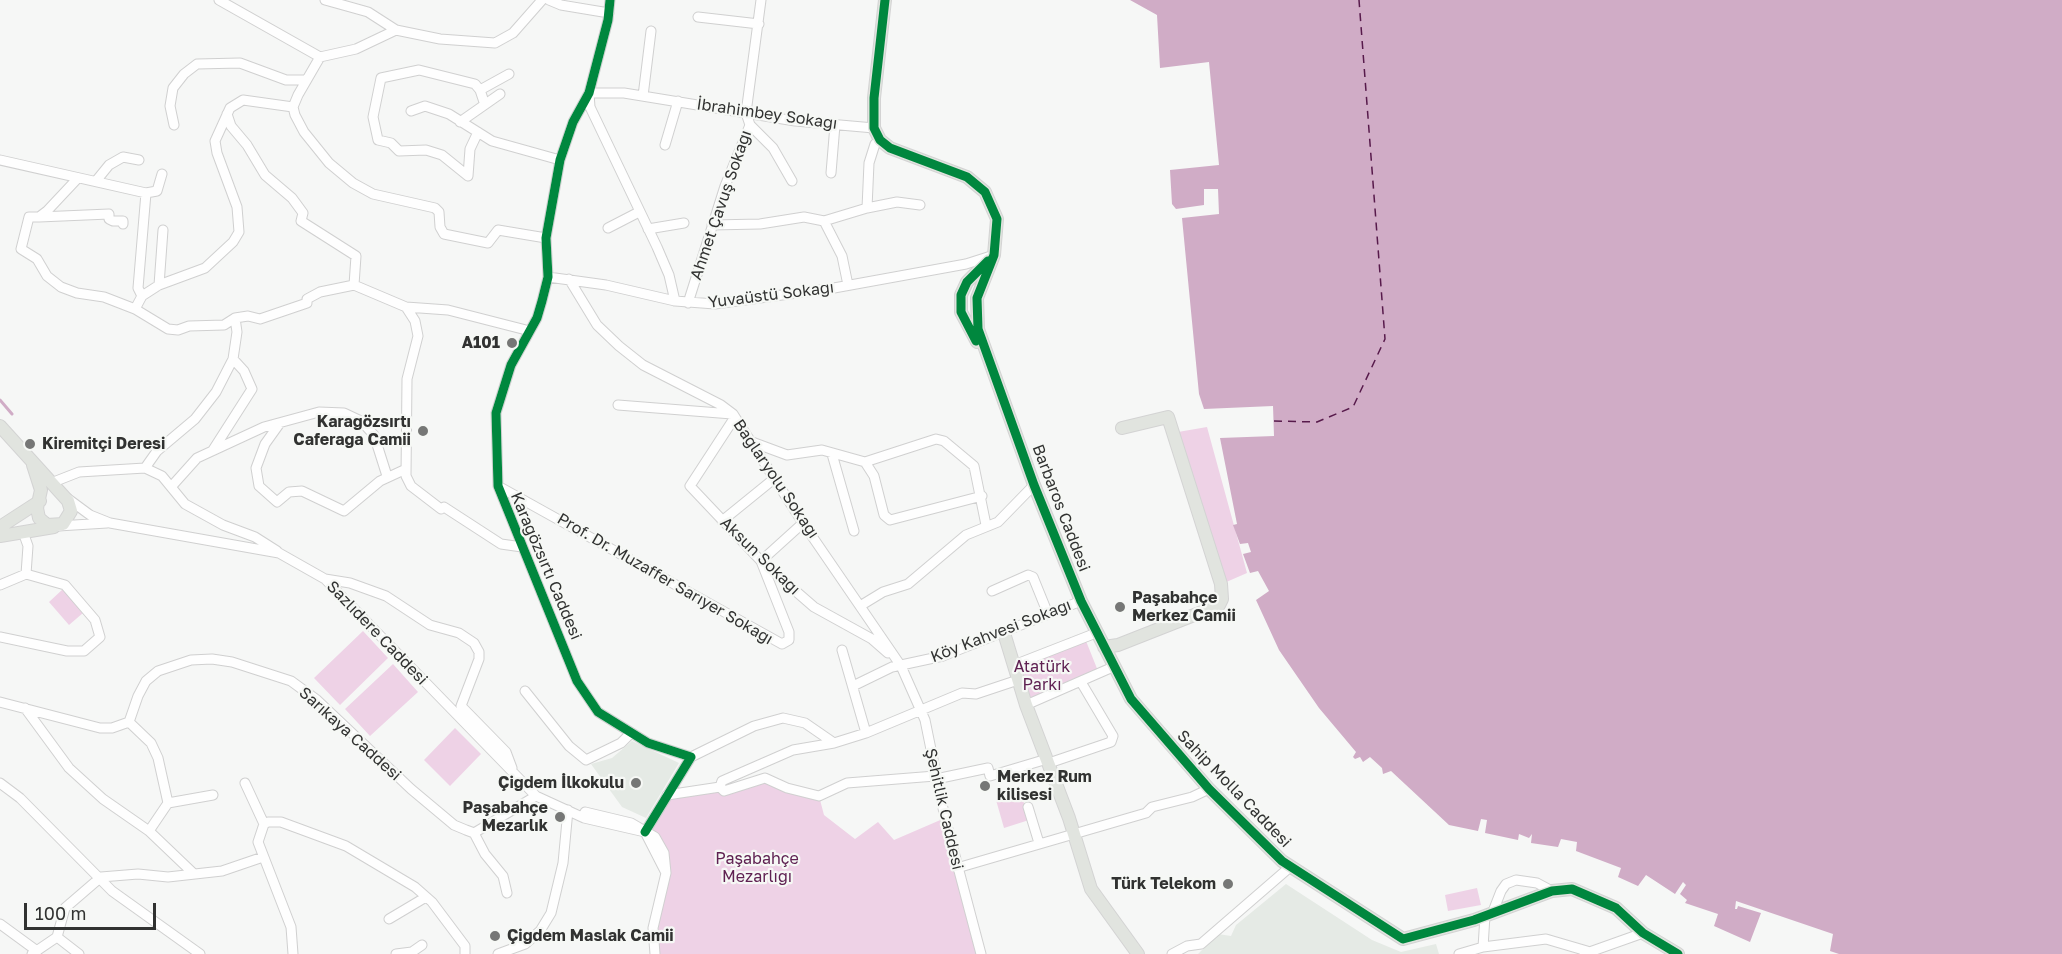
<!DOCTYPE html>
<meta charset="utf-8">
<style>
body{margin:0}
#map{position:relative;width:2062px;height:954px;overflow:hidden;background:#f6f7f6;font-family:"Golos Text",sans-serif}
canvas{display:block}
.scale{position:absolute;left:24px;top:903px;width:132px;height:27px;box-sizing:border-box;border:3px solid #313231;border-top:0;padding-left:8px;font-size:18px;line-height:21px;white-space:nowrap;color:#313231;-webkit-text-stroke:4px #f6f8f5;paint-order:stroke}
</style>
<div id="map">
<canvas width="2062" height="954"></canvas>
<div class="scale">100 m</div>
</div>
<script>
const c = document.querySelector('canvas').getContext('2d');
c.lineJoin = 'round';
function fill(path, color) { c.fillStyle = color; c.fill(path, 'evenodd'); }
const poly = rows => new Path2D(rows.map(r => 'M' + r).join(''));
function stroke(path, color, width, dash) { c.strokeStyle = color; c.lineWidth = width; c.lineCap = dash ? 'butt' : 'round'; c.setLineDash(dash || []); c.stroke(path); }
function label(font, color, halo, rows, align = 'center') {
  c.font = font + ' "Golos Text",sans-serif'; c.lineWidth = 4.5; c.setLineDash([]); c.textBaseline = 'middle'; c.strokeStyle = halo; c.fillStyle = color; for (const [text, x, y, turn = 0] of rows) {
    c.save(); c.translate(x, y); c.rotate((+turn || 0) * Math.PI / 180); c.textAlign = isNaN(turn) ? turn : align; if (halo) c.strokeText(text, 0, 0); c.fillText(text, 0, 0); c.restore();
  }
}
fill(poly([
 [632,741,679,763,646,818,622,807,591,764,612,758],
 [1286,884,1372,940,1401,952,1436,944,1439,954,1198,954,1218,934,1231,936,1236,925]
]), '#e5eae5');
fill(poly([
 [1207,427,1247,573,1224,583,1178,432],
 [63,589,83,613,69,625,49,602],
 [363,631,388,658,340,705,314,678],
 [1086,641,1098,671,1029,699,1019,668],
 [393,664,418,692,370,736,345,709],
 [455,728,481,754,450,786,424,760],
 [764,781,819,796,824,815,855,839,878,822,894,840,945,818,981,954,655,954,653,928,666,873,645,832,667,795],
 [1021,792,1029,820,1004,828,996,800],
 [1477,888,1481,905,1448,911,1445,895]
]), '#eed2e6');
fill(poly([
 [1130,0,2062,0,2062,954,1839,954,1830,951,1833,934,1736,901,1735,909,1737,909,1738,906,1761,913,1750,942,1714,926,1718,914,1685,903,1687,900,1680,894,1686,885,1683,882,1675,894,1646,875,1638,886,1618,877,1621,868,1576,851,1577,842,1561,839,1558,847,1531,843,1532,834,1529,838,1519,834,1518,840,1485,833,1487,820,1481,819,1478,831,1449,825,1391,771,1383,774,1382,768,1370,757,1363,762,1360,757,1355,759,1353,757,1356,752,1319,708,1279,650,1256,600,1269,591,1258,571,1250,573,1243,554,1251,552,1248,543,1240,544,1233,525,1237,524,1220,438,1274,436,1273,406,1204,409,1199,394,1182,218,1219,214,1218,189,1204,189,1204,205,1176,209,1172,204,1170,170,1219,165,1209,62,1160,68,1157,15]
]), '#d0acc6');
stroke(poly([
 [0,400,12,414]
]), '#d0acc6', 3);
stroke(poly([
 [1274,421,1317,422,1353,407,1385,339,1359,0]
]), '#571a4b', 1.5, [8, 6]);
const minor = poly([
 [219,0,320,57,356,49,396,30,440,39,495,43,513,33,542,0],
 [325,0,368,12,396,30],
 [549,0,561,5,609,13],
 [610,0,608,20,589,93,573,122,560,160,546,238,548,277,542,301,537,318,511,365,496,413,498,486,577,681,598,712,648,743,691,757,645,832],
 [698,17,759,24],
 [320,57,298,95,293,107,295,115,304,132,329,163,353,183,373,194,435,208,439,212,440,227,444,234,488,243,498,230,546,238],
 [480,90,509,74],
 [643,96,651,31],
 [411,111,425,106,449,114,492,141,560,160],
 [227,114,231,126,247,145,265,175,292,198,303,213,301,221,356,256,354,285],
 [460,122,500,94],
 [174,125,170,106,173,88,184,74,197,64,240,63,286,80,304,80],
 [750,125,773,148,792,181],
 [478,132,470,149,468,176,442,155,426,150,399,151,391,143,378,140,373,117,381,78,419,70,475,84,480,90,484,102],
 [665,145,678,101],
 [0,160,146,193,157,191,162,174],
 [831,173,835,125],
 [78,178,47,211,39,217,29,217,21,249,37,259,47,276,61,287,77,293,104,297,135,309,168,329,178,330,189,326,224,325,235,318,248,316,260,319,307,303,307,299,320,292,354,285,406,307,415,321,418,336,407,379,406,476,411,486,441,509,444,507,501,544,522,547],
 [96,181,109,165,123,157,139,160],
 [867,208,897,202,920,205],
 [39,217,109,214,109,219,113,221,123,221,123,224],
 [824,221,842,256,848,285],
 [712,225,760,224,804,217,824,221,867,208,869,163,875,144,880,140],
 [608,228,639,212],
 [648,229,684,223],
 [548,277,606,285,675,301,715,304,834,288,966,264,991,256],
 [569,279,597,325,619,346,643,365,721,405,733,414,803,523,901,666,925,720,945,818,981,954],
 [159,285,163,230],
 [142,296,138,288,146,193],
 [675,301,669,275,657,247,590,107,589,93,624,93,795,121,874,128],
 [688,303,725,186,750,125,746,113,761,0],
 [406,307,448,310,530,331],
 [135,309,142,296,159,285,205,268,233,242,239,232,237,207,217,153,215,141,230,108,243,100,293,107],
 [618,405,732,414],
 [735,417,690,486,761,561,814,607,872,639,888,653],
 [280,423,265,444,256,468,259,486,277,502,289,492,302,491,344,511,380,481,406,469],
 [752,442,787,455,822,450,865,462,936,439,944,441,974,466,986,525],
 [213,450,252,389,244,371,233,359],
 [832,454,854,531],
 [865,462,874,476,884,515,890,520,982,496],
 [145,468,157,451,195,419,216,392,233,359,237,332,235,318],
 [51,483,79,472,145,468,162,476,185,504,223,525,255,537,277,551],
 [498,486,782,644,789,640,789,632,761,561],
 [171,487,197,458,264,427,319,412,344,413,361,421,374,435,387,476],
 [67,498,90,515,110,523,279,553,325,579,536,796,584,818,645,832],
 [722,521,775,478],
 [58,526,107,523],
 [23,532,28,546,26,574],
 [761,561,803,523],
 [325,579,350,583,386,596,430,625,459,633,474,643,479,652,479,659,461,706,506,752,512,768],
 [0,585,26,574,65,585,95,620,100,637,84,651,67,651,0,637],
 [992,591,1028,575,1033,577,1048,614],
 [860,606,883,592,908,584,966,535,998,522,1034,485],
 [842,650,866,733],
 [1014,665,1096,633],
 [853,686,892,667,943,656,1081,601],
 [525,691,569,746,586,760,621,743,631,733],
 [0,702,100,728,112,728,129,722,138,696,146,681,158,671,191,660,212,659,232,662,291,681,317,700,411,789,454,825,466,830,474,833,536,796],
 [1026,705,1113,667],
 [25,708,69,768,103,799,149,831,193,873],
 [129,722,151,743,158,758,168,803,149,831],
 [691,757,754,726,783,718,805,723,834,743],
 [1049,763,1111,742,1113,736,1081,682],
 [936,779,988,768,990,776,1047,759],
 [0,783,20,798,112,891,200,954],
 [245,783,264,824],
 [720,787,722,781,793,750,834,743,866,733,962,693,976,694,1018,680],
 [667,795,720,787,724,791,765,778,787,788,819,796,847,783,935,776],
 [168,803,213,795],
 [1028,807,1039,843],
 [585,812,631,823,655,837,664,853,666,873,653,928,655,954],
 [645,832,665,871],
 [474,833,485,854,503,876,507,893],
 [957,868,1146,813,1152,807,1192,797,1209,789],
 [1492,914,1501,891,1506,884,1516,880,1537,883,1552,891],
 [389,919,426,897],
 [0,924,37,951],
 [57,937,79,954],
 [1483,947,1546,939,1587,951],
 [32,954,57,937,65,908,101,877,138,874,168,877,222,871,263,857],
 [293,954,291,927,258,842,264,824,268,822,281,822,346,846,415,887,432,902,465,946,465,954],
 [396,954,412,952,422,945],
 [498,954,525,944,540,931,551,913,563,863,568,810],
 [1172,954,1187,946,1201,944,1290,867],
 [1459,954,1483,947,1485,916],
 [1584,954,1643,933]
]);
const major = poly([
 [885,0,874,98,874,128,880,140,890,148,967,177,985,192,997,219,994,255,977,298,978,329,1034,485,1081,601,1131,699,1209,789,1282,861,1403,939,1474,920,1552,891,1572,889,1616,908,1643,933,1678,954],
 [977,342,961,312,961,295,967,282,989,260],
 [0,426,68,501,71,511,63,524,47,525,39,518,37,508,41,490,33,465],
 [0,527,40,501],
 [0,536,54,527],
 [1004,633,1026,705,1069,818,1091,889,1138,954],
 [1104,647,1118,645,1207,610,1219,605,1222,599,1221,584,1168,417,1122,428]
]);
stroke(minor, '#d0d0d0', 11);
stroke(major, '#d3d3d3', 14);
stroke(minor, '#fefefe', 9);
stroke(major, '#e1e4df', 12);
stroke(poly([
 [610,0,608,20,589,93,573,122,560,160,546,238,548,277,542,301,537,318,511,365,496,413,498,486,577,681,598,712,648,743,691,757,645,832],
 [885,0,874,98,874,128,880,140,890,148,967,177,985,192,997,219,994,255,977,298,978,329,1034,485,1081,601,1131,699,1209,789,1282,861,1403,939,1474,920,1552,891,1572,889,1616,908,1643,933,1678,954],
 [976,341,961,312,961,295,967,282,988,261]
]), '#00873e', 9);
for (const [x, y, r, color] of [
 [512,343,6,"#767776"],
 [423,431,6,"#767776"],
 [30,444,6,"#767776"],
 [1120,607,6,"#767776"],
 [636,783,6,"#767776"],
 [985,786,6,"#767776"],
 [560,817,6,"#767776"],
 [1228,884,6,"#767776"],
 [495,936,6,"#767776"]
]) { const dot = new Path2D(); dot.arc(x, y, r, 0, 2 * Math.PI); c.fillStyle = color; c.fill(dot); stroke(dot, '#f6f8f5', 2); }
label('16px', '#313231', '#f6f8f5', [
 ["İbrahimbey Sokağı",767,114,8],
 ["Ahmet Çavuş Sokağı",721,205,-71],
 ["Yuvaüstü Sokağı",771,295,-7],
 ["Bağlaryolu Sokağı",776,479,56],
 ["Barbaros Caddesi",1061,508,69],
 ["Aksun Sokağı",760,556,44],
 ["Karagözsırtı Caddesi",546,566,67],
 ["Prof. Dr. Muzaffer Sarıyer Sokağı",665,579,30],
 ["Köy Kahvesi Sokağı",1001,631,-21],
 ["Sazlıdere Caddesi",377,633,46],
 ["Sarıkaya Caddesi",350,734,42],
 ["Sahip Molla Caddesi",1234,789,46],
 ["Şehitlik Caddesi",944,809,77]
]);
label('bold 16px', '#313231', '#f6f8f5', [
 ["A101",500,343],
 ["Karagözsırtı",411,422],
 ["Caferağa Camii",411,440],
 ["Kiremitçi Deresi",42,444,"left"],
 ["Paşabahçe",1132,598,"left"],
 ["Merkez Camii",1132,616,"left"],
 ["Merkez Rum",997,777,"left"],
 ["kilisesi",997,795,"left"],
 ["Çiğdem İlkokulu",624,783],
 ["Paşabahçe",548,808],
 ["Mezarlık",548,826],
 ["Türk Telekom",1216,884],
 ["Çiğdem Maslak Camii",507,936,"left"]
], 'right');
label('16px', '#5f2152', '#f6f8f5', [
 ["Atatürk",1042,667],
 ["Parkı",1042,685],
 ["Paşabahçe",757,859],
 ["Mezarlığı",757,877]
]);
</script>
